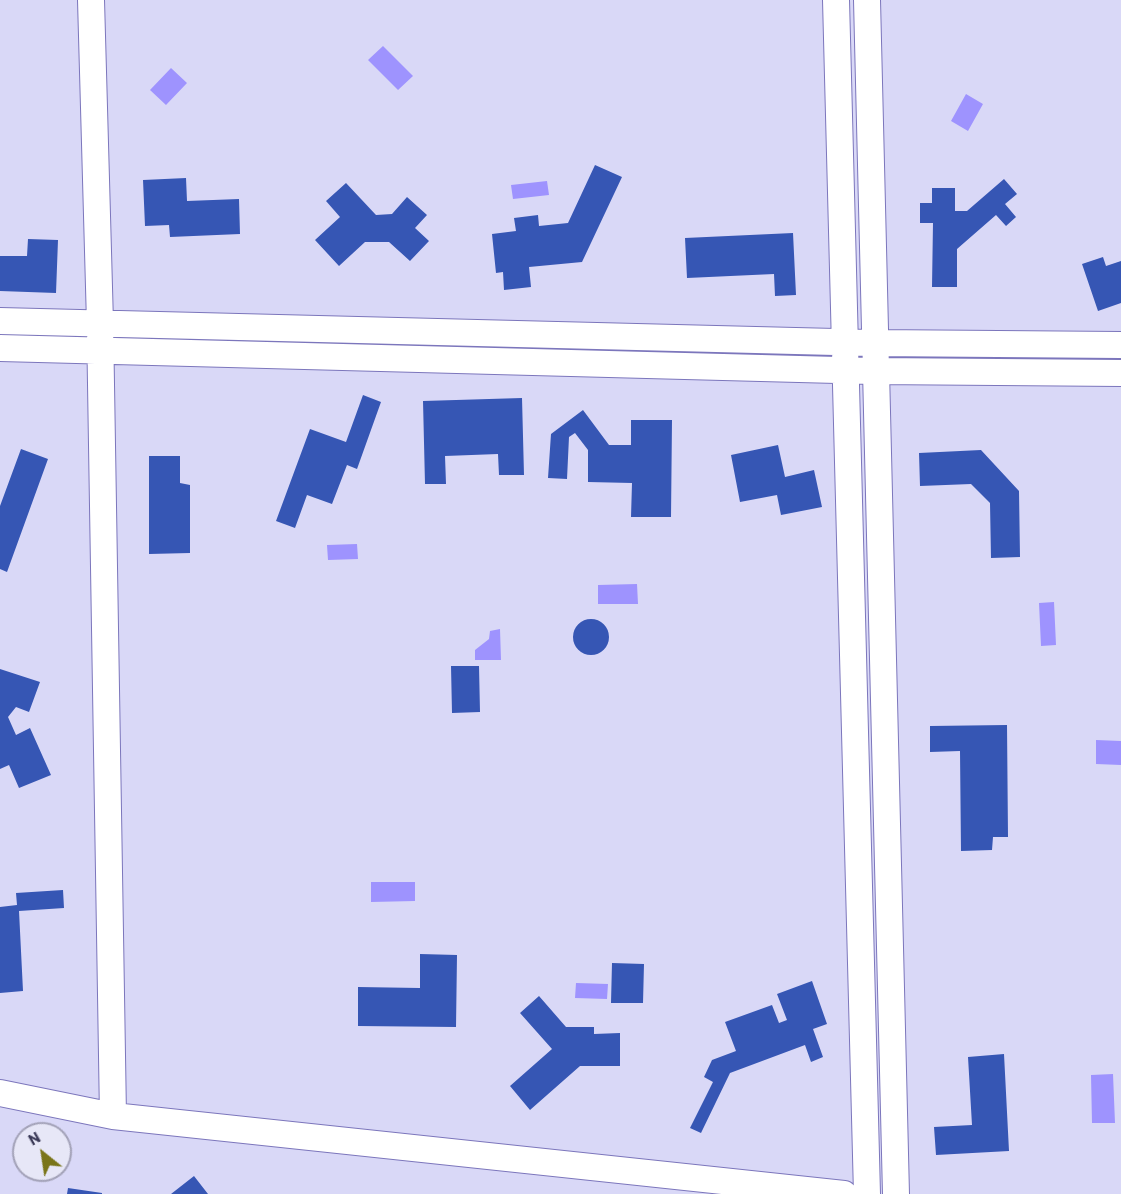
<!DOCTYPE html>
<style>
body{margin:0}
#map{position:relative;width:1121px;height:1194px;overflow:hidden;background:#d9d8f7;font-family:Barlow,sans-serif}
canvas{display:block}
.north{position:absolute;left:12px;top:1122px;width:60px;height:60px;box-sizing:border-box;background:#e7e7f7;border:2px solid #a2a1b7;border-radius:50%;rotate:330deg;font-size:16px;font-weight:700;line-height:24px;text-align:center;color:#3a3957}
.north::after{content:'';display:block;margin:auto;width:21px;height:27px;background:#7a7519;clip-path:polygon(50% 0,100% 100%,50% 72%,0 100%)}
</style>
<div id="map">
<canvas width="1121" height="1194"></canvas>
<div class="north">N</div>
</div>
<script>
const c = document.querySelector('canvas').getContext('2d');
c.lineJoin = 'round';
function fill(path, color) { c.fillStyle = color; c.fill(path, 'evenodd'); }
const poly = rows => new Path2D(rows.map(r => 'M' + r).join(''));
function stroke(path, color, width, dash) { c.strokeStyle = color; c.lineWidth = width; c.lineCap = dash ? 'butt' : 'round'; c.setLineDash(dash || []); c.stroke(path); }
fill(poly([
 [383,46,413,76,398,90,368,60],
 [171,68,187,83,166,105,150,90],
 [966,94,983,104,968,131,951,121],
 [547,181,549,195,513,199,511,185],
 [357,544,358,559,328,560,327,545],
 [637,584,638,604,598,604,598,585],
 [1054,602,1056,645,1041,646,1039,603],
 [500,629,501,660,475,660,475,650,489,639,490,631],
 [1096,740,1121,741,1121,765,1096,764],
 [371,882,415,882,415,901,371,902],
 [576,983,608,984,607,999,575,998],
 [1113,1074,1115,1123,1092,1123,1091,1075]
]), '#9e93fe');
fill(poly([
 [595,165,622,177,582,262,529,267,531,287,504,290,503,272,496,273,492,234,516,231,514,218,538,215,539,226,568,223],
 [186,178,187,201,239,199,240,234,170,237,169,225,145,226,143,180],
 [1004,179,1017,194,1005,204,1016,217,1006,226,996,215,957,249,957,287,932,287,933,223,920,223,920,203,932,203,932,188,955,188,955,211,967,211],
 [346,183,376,215,392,214,407,197,427,215,415,228,429,241,410,261,389,242,365,242,339,266,315,240,340,217,326,201],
 [793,233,796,295,775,296,774,274,687,278,685,238],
 [28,239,58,240,56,293,0,291,0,256,27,256],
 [1103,257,1106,266,1121,261,1121,303,1098,311,1082,264],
 [363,395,381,402,357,469,347,465,332,504,307,495,295,528,276,521,310,429,346,442],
 [522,398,524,475,499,475,498,454,445,456,446,484,425,484,423,401],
 [583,410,609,445,631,445,631,420,672,420,671,517,631,517,632,483,588,482,588,450,575,433,569,437,567,479,548,478,551,434],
 [778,445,785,477,814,470,822,507,781,515,777,495,740,502,731,455],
 [21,449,48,459,7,572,0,569,0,506],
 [981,450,1019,491,1020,557,991,558,990,503,971,484,920,486,919,453],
 [149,456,180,456,180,483,190,485,190,553,149,554],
 '573 637a18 18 0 1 1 36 0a18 18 0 1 1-36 0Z',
 [451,666,479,666,480,712,452,713],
 [0,669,40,682,29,712,16,707,8,717,16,735,30,728,51,775,19,788,9,765,0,769],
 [1007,725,1008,837,993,837,992,850,961,851,960,751,930,752,930,726],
 [63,890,64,908,19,911,23,991,0,993,0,907,17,905,16,893],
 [420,954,457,955,456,1027,358,1026,358,987,420,988],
 [612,963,644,964,643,1003,611,1003],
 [812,981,827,1024,813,1029,823,1057,811,1062,805,1045,730,1073,701,1133,690,1128,713,1082,704,1077,712,1060,736,1051,725,1022,772,1005,779,1023,787,1020,777,994],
 [539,996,566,1027,594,1027,594,1034,620,1033,620,1066,580,1066,530,1110,510,1086,552,1049,520,1013],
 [1004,1054,1009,1151,936,1155,934,1127,972,1125,968,1057],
 [194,1176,208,1194,171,1194],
 [68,1188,102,1193,102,1194,67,1194]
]), '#3656b4');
const minor = poly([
 [91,0,100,323,113,1116],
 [836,0,867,1194],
 [867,0,896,1194],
 [0,321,875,343,1121,345],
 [0,348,875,371,1121,373],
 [0,1093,113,1116,844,1194]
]);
stroke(minor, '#7c76bc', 28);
stroke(minor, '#fff', 26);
</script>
